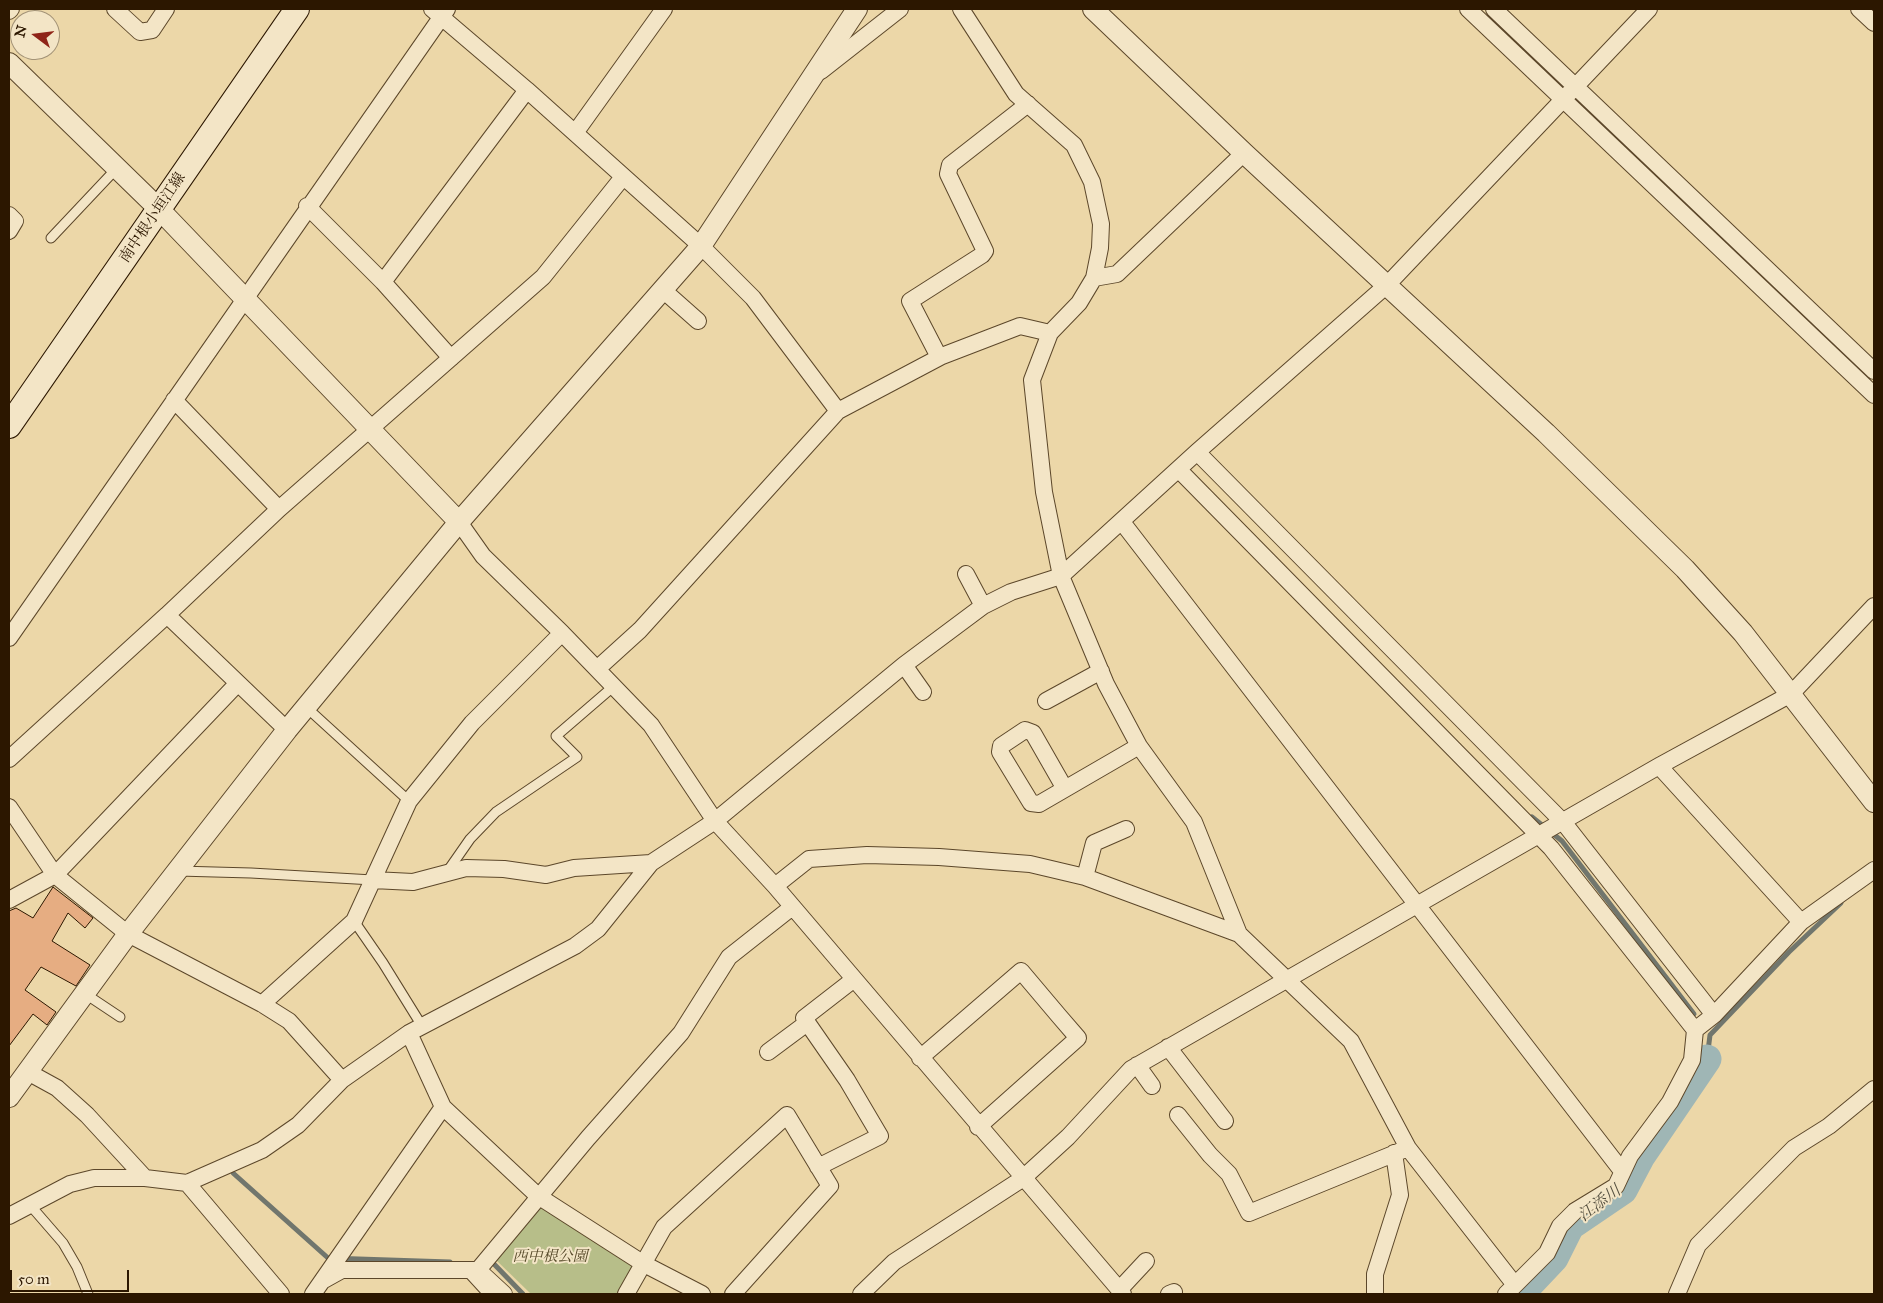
<!DOCTYPE html>
<meta charset="utf-8">
<style>
body{margin:0}
#map{position:relative;width:1883px;height:1303px;overflow:hidden;background:#ecd7a8;font-family:"IM FELL Great Primer",serif}
canvas{display:block}
.frame{position:absolute;inset:0;border:10px solid #2c1700;pointer-events:none}
.north{position:absolute;left:10px;top:10px;width:50px;height:50px;box-sizing:border-box;background:#f3e5c6;border:1px solid #a39377;border-radius:50%;rotate:285deg;font-size:14px;font-weight:700;line-height:20px;text-align:center;color:#2c1700}
.north::after{content:'';display:block;margin:auto;width:18px;height:22px;background:#8f2418;clip-path:polygon(50% 0,100% 100%,50% 72%,0 100%)}
.scale{position:absolute;left:10px;top:1270px;width:119px;height:22px;box-sizing:border-box;border:2px solid #2c1700;border-top:0;padding-left:6px;font-size:15px;line-height:18px;white-space:nowrap;color:#2c1700;-webkit-text-stroke:4px #f3e5c6;paint-order:stroke}
</style>
<div id="map">
<canvas width="1883" height="1303"></canvas>
<div class="frame"></div>
<div class="north">N</div>
<div class="scale">50 m</div>
</div>
<script>
const c = document.querySelector('canvas').getContext('2d');
c.lineJoin = 'round';
function fill(path, color) { c.fillStyle = color; c.fill(path, 'evenodd'); }
const poly = rows => new Path2D(rows.map(r => 'M' + r).join(''));
function stroke(path, color, width, dash) { c.strokeStyle = color; c.lineWidth = width; c.lineCap = dash ? 'butt' : 'round'; c.setLineDash(dash || []); c.stroke(path); }
function label(font, color, halo, rows, align = 'center') {
  c.font = font + ' "IM FELL Great Primer","Noto Serif JP",serif'; c.lineWidth = 4; c.setLineDash([]); c.textBaseline = 'middle'; c.strokeStyle = halo; c.fillStyle = color; for (const [text, x, y, turn = 0] of rows) {
    c.save(); c.translate(x, y); c.rotate((+turn || 0) * Math.PI / 180); c.textAlign = isNaN(turn) ? turn : align; if (halo) c.strokeText(text, 0, 0); c.fillText(text, 0, 0); c.restore();
  }
}
fill(poly([
 [540,1207,633,1267,617,1294,531,1294,496,1260]
]), '#b7be89');
stroke(poly([
 [1532,817,1562,841,1694,1014],
 [1707,1059,1710,1035,1789,952,1841,903],
 [233,1173,328,1258,450,1262],
 [488,1263,493,1263,523,1294]
]), '#71766d', 5);
stroke(poly([
 [1520,1294,1554,1258,1570,1226,1623,1190,1641,1156,1707,1059]
]), '#9fb6b5', 29);
const building = poly([
 [53,887,93,918,85,928,68,913,52,941,90,965,76,986,41,967,25,990,56,1012,47,1025,33,1014,9,1046,9,911,16,908,33,918,53,887]
]);
fill(building, '#e6ad82');
stroke(building, '#2c1700', 1);
const service = poly([
 [51,238,117,168],
 [306,707,409,801],
 [178,871,251,873,373,880],
 [447,872,470,839,496,812,577,757,556,736,614,686],
 [354,921,383,963,422,1026],
 [84,993,120,1017],
 [30,1205,63,1243,77,1267,88,1294],
 [466,1270,488,1294]
]);
const minor = poly([
 [115,9,140,32,152,30,166,9],
 [432,9,527,90,701,246,753,298,838,411],
 [961,9,1016,94,1074,145,1092,182,1101,224,1100,248,1094,278,1079,303,1050,333,1032,380,1044,492,1061,576,1197,452,1388,284,1649,9],
 [1468,9,1874,395],
 [1494,9,1874,371],
 [1859,9,1874,23],
 [9,11,11,9],
 [821,71,900,9],
 [575,133,664,9],
 [307,206,383,282,451,358],
 [9,215,15,221,9,231],
 [1094,278,1117,274,1244,153],
 [383,282,527,90],
 [663,290,698,321],
 [939,357,910,301,982,255,985,251,948,174,950,165,1028,104],
 [174,400,279,509],
 [1197,452,1564,823,1714,1015],
 [1179,470,1551,848,1695,1030],
 [459,522,483,556,562,633,651,725,715,821,775,886,1123,1294],
 [1122,522,1622,1171],
 [966,574,983,606],
 [167,615,279,509,543,277,623,177],
 [9,638,447,9],
 [904,665,923,692],
 [597,669,640,630,838,411,942,356,1020,326,1050,333],
 [1046,701,1101,671],
 [9,759,167,615,287,730],
 [1659,766,1801,922],
 [1065,789,1033,733,1025,730,1001,746,1000,752,1031,803,1039,804,1139,746],
 [9,807,55,875,128,934,262,1004,289,1021,342,1080],
 [1085,877,1094,843,1126,829],
 [373,880,413,882,466,868,504,869,546,875,574,868,651,863],
 [775,886,809,859,867,855,939,857,1030,864,1085,877,1239,934],
 [9,900,55,875,238,683],
 [262,1004,354,921,409,801,472,723,562,633],
 [409,1033,443,1107,538,1196,644,1264,702,1294],
 [1168,1047,1225,1121],
 [768,1052,807,1023],
 [920,1058,1021,971,1059,1016,1078,1038,978,1127],
 [1137,1065,1152,1086],
 [26,1071,57,1088,87,1115,145,1178],
 [1178,1115,1210,1155,1229,1174,1249,1213,1408,1148,1515,1285],
 [818,1167,880,1136,847,1080,804,1018,853,980],
 [187,1183,281,1294],
 [9,1216,70,1184,94,1178,145,1178,187,1183,262,1150,298,1125,342,1080,409,1033,575,946,598,929,651,863,715,821,904,665,983,606,1011,592,1061,576,1106,684,1139,746,1194,822,1239,934,1351,1041,1408,1148],
 [478,1270,588,1138,681,1033,729,957,791,908],
 [324,1280,342,1270,478,1270,504,1294],
 [1119,1290,1146,1261],
 [313,1294,443,1107],
 [626,1294,664,1227,787,1115,830,1186,733,1294],
 [861,1294,894,1262,1022,1179,1068,1137,1131,1069,1659,766,1791,694,1874,606],
 [1169,1294,1174,1292],
 [1375,1294,1375,1274,1400,1195,1394,1153],
 [1506,1294,1547,1253,1560,1226,1575,1211,1616,1186,1630,1156,1670,1102,1692,1060,1695,1030,1714,1015,1801,922,1874,870],
 [1677,1294,1698,1245,1794,1148,1829,1126,1874,1089]
]);
const tertiary = poly([
 [1093,9,1244,153,1546,433,1685,569,1743,633,1874,802],
 [9,63,159,209,459,522],
 [9,1097,128,934,287,730,459,522,701,246,857,9]
]);
const secondary = poly([
 [9,426,297,9]
]);
stroke(service, '#5c472a', 11);
stroke(minor, '#5c472a', 18);
stroke(tertiary, '#5c472a', 22);
stroke(secondary, '#2c1700', 26);
stroke(service, '#f3e5c6', 9);
stroke(minor, '#f3e5c6', 16);
stroke(tertiary, '#f3e5c6', 20);
stroke(secondary, '#f3e5c6', 24);
label('15px', '#2c1700', '#f3e5c6', [
 ["南中根小垣江線",153,218,-56]
]);
label('italic 15px', '#564929', '#f3e5c6', [
 ["西中根公園",550,1257]
]);
label('italic 16px', '#544f3f', '#f3e5c6', [
 ["江添川",1600,1204,-37]
]);
</script>
